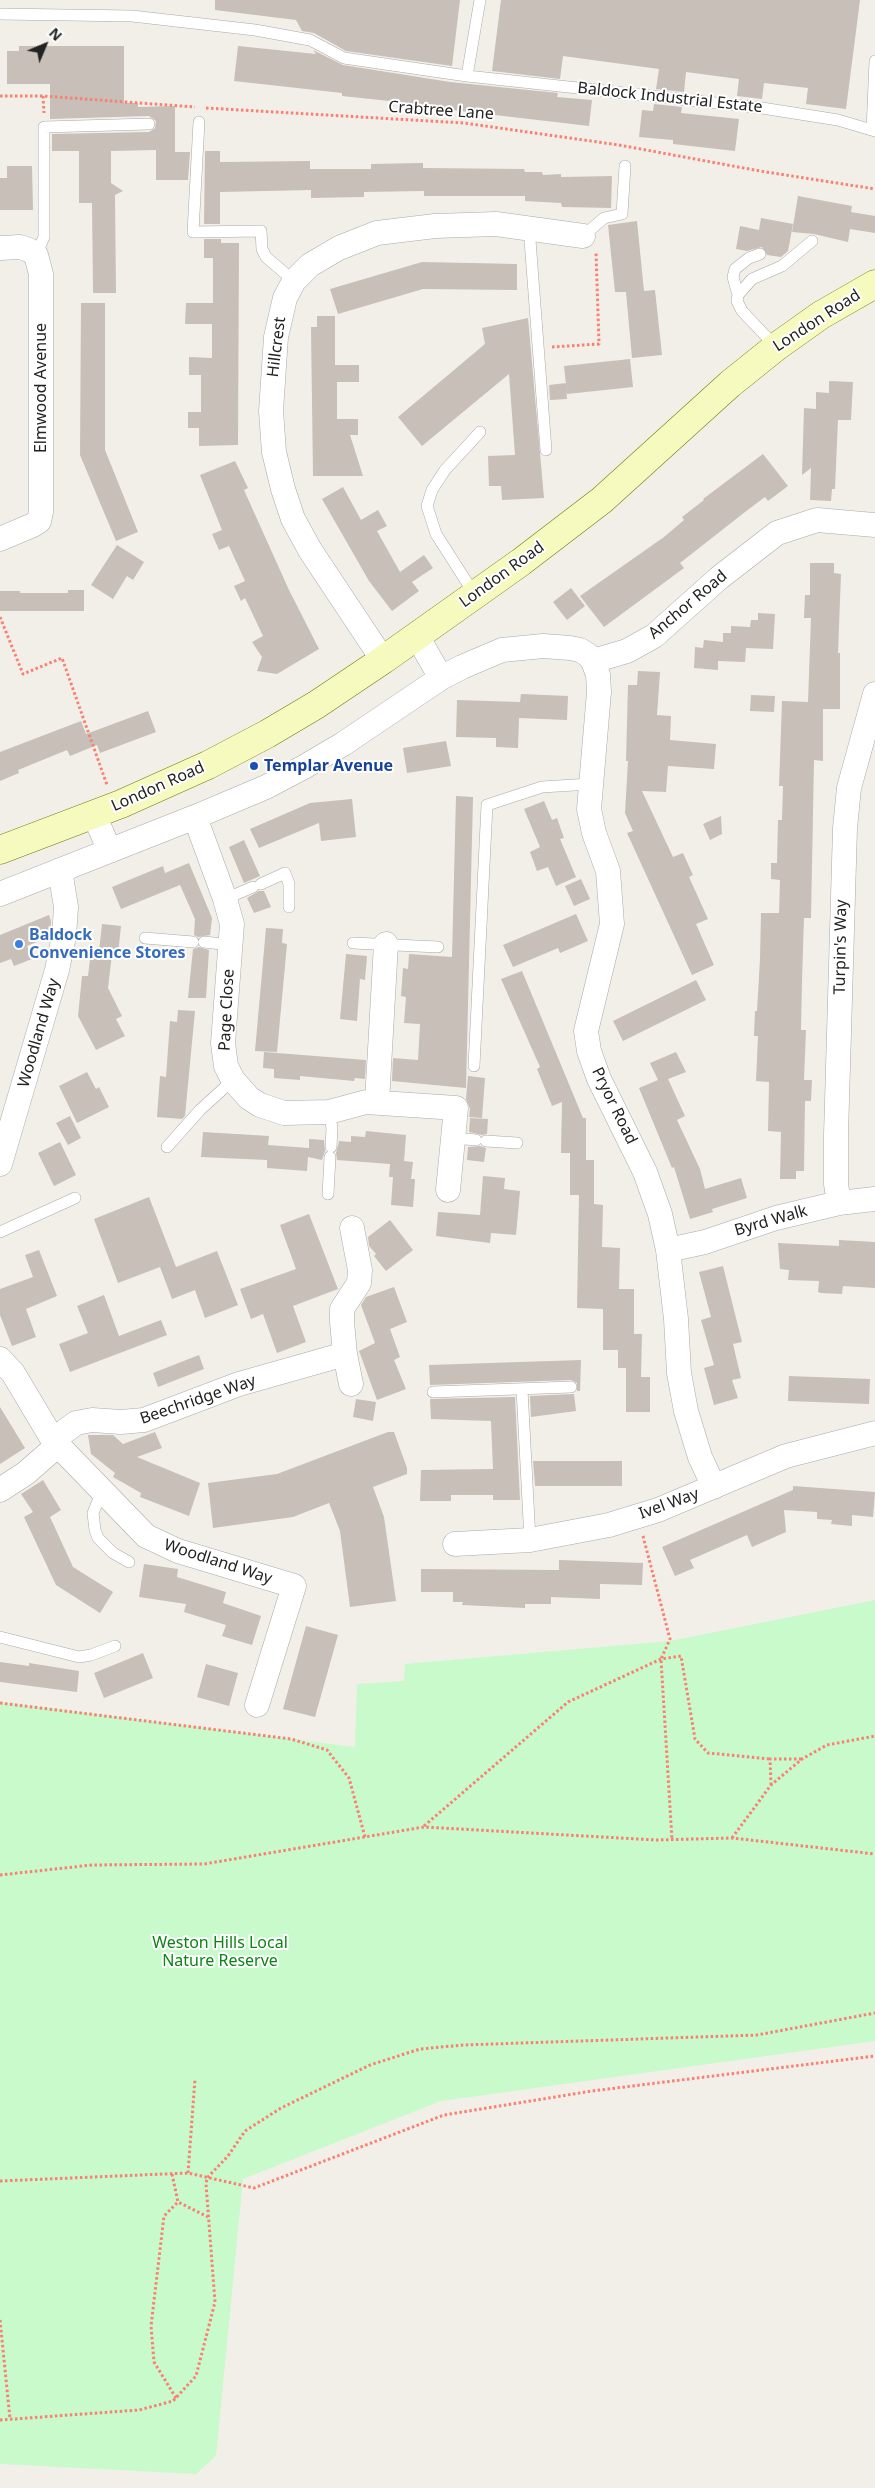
<!DOCTYPE html>
<style>
body{margin:0}
#map{position:relative;width:875px;height:2488px;overflow:hidden;background:#f2efe9;font-family:"Noto Sans",sans-serif}
canvas{display:block}
.north{position:absolute;left:20px;top:20px;width:50px;height:50px;-webkit-text-stroke:4px #fff;paint-order:stroke;rotate:45deg;font-size:14px;font-weight:700;line-height:20px;text-align:center;color:#222}
.north::after{content:'';display:block;margin:auto;width:18px;height:22px;background:#222;clip-path:polygon(50% 0,100% 100%,50% 72%,0 100%)}
</style>
<div id="map">
<canvas width="875" height="2488"></canvas>
<div class="north">N</div>
</div>
<script>
const c = document.querySelector('canvas').getContext('2d');
c.lineJoin = 'round';
function fill(path, color) { c.fillStyle = color; c.fill(path, 'evenodd'); }
const poly = rows => new Path2D(rows.map(r => 'M' + r).join(''));
function stroke(path, color, width, dash) { c.strokeStyle = color; c.lineWidth = width; c.lineCap = dash ? 'butt' : 'round'; c.setLineDash(dash || []); c.stroke(path); }
function label(font, color, halo, rows, align = 'center') {
  c.font = font + ' "Noto Sans",sans-serif'; c.lineWidth = 4; c.setLineDash([]); c.textBaseline = 'middle'; c.strokeStyle = halo; c.fillStyle = color; for (const [text, x, y, turn = 0] of rows) {
    c.save(); c.translate(x, y); c.rotate((+turn || 0) * Math.PI / 180); c.textAlign = isNaN(turn) ? turn : align; if (halo) c.strokeText(text, 0, 0); c.fillText(text, 0, 0); c.restore();
  }
}
fill(poly([
 [875,1600,875,2041,441,2101,243,2179,216,2456,196,2474,0,2464,0,1702,355,1747,357,1684,404,1681,405,1664,670,1641]
]), '#c8facc');
fill(poly([
 [215,0,460,0,452,66,346,51,314,33,302,31,296,20,215,10],
 [501,0,860,0,846,109,806,104,808,88,764,83,762,99,737,96,739,79,686,72,684,92,656,89,659,69,563,56,560,79,492,71],
 [19,46,124,46,124,103,138,103,138,107,175,106,175,152,190,152,188,180,156,180,156,150,111,151,111,183,123,191,115,195,116,293,93,293,92,203,79,203,79,151,52,151,52,134,149,132,155,128,156,121,149,116,50,119,50,84,7,84,7,51,19,51],
 [238,46,316,54,313,50,343,65,450,82,558,93,557,97,592,100,589,126,418,106,418,104,342,96,342,93,234,81],
 [654,104,682,107,681,113,739,119,735,151,673,144,673,140,639,137,642,110,653,111],
 [205,151,220,151,220,162,310,161,310,169,371,169,371,164,423,163,423,168,524,169,525,172,542,172,543,175,561,174,561,177,612,176,611,208,562,207,561,203,525,201,525,196,424,196,424,191,364,192,364,197,311,198,311,190,220,192,220,224,204,224],
 [7,166,32,166,33,210,0,210,0,178,7,178],
 [798,196,852,206,851,212,875,216,875,233,850,229,848,242,814,234,792,232],
 [761,218,793,224,788,251,781,257,767,255,762,247,747,251,736,249,740,226,759,230],
 [637,221,644,291,655,290,662,355,632,358,626,292,615,292,608,225],
 [204,239,221,239,221,243,239,243,238,445,199,446,199,428,188,428,188,412,201,412,201,375,189,375,189,357,212,358,212,324,185,324,186,303,213,303,213,258,204,258],
 [422,262,517,264,517,290,423,289,338,314,330,289],
 [81,303,105,303,105,450,138,532,116,541,80,455],
 [317,316,335,316,335,365,359,365,359,382,337,382,337,419,358,419,358,435,350,435,363,476,313,476,311,327,317,327],
 [528,318,544,498,502,500,501,486,489,486,488,456,515,455,509,374,422,446,398,417,485,344,482,328],
 [630,359,633,387,567,394,564,366],
 [829,381,853,382,851,420,838,420,835,489,832,489,831,501,810,500,811,468,802,475,804,408,816,409,816,392,829,393],
 [566,383,567,399,550,400,549,385],
 [763,454,788,486,768,501,765,497,745,512,680,563,684,568,604,627,580,596,664,537,684,520,682,517,704,500,703,499],
 [235,461,248,488,244,490,289,590,319,649,277,674,257,671,262,657,252,642,263,636,245,598,241,601,234,586,245,581,229,546,219,550,212,534,222,530,200,475],
 [343,487,361,520,378,510,387,526,377,531,400,572,424,555,433,568,412,582,419,591,392,611,369,581,322,499],
 [117,545,144,562,133,580,127,576,113,599,91,585],
 [810,563,834,563,834,573,841,574,838,653,840,653,840,709,823,709,823,761,814,760,811,918,804,918,802,981,801,1030,806,1030,804,1080,812,1080,811,1101,805,1101,804,1171,796,1171,796,1179,780,1179,781,1132,768,1131,769,1082,756,1081,758,1036,754,1036,755,1011,757,1011,760,959,761,913,779,913,780,880,771,879,771,863,777,863,778,820,782,820,783,786,779,786,782,701,808,702,811,618,804,618,805,595,810,595],
 [571,588,585,606,567,620,553,602],
 [68,590,84,590,84,611,0,611,0,591,20,591,20,593,68,593],
 [758,613,775,614,773,649,746,648,745,662,718,661,718,670,694,668,695,647,703,648,704,640,723,642,723,633,731,633,731,626,750,627,751,620,758,620],
 [638,671,660,672,657,715,671,716,670,740,716,744,714,769,668,766,666,792,642,791,673,857,683,853,693,875,689,877,708,919,696,924,714,965,692,975,627,833,633,831,625,813,628,761,626,761,628,685,637,685],
 [521,694,568,696,567,720,519,718,518,748,496,747,496,738,456,737,457,700,520,702],
 [751,695,775,696,774,712,750,711],
 [148,711,156,732,100,753,97,745,70,756,67,750,18,770,19,773,0,781,0,752,81,721,86,734],
 [446,741,451,766,407,773,403,748],
 [456,796,473,797,466,1088,392,1081,393,1058,418,1060,420,1024,404,1023,406,997,401,996,403,968,408,969,409,954,452,957],
 [352,799,356,837,321,841,319,823,259,848,250,829,310,803],
 [544,801,552,820,557,818,564,838,560,839,576,877,556,886,548,867,537,871,530,852,540,847,524,809],
 [721,816,722,834,710,840,703,824],
 [244,840,260,876,244,883,229,847],
 [189,863,212,918,210,935,198,937,194,935,195,919,180,885,121,909,112,887,163,866,165,873],
 [581,879,590,899,574,906,565,886],
 [259,891,264,891,271,907,254,913,247,898],
 [576,914,588,941,560,953,558,948,513,967,503,945],
 [49,915,51,921,50,933,38,938,39,941,27,946,32,959,14,966,11,959,0,963,0,935],
 [102,924,121,926,118,954,99,952],
 [266,928,283,929,282,943,287,944,277,1052,255,1051],
 [199,947,209,950,206,998,188,998,193,949],
 [91,951,112,954,108,988,122,1016,116,1019,125,1036,96,1050,78,1016,82,976,88,976],
 [346,954,367,956,365,980,360,979,357,1021,340,1019],
 [522,971,583,1118,586,1118,586,1160,594,1160,594,1204,603,1205,602,1247,620,1248,619,1289,634,1289,634,1334,642,1334,641,1377,650,1377,650,1412,626,1412,626,1368,618,1368,618,1350,603,1350,603,1309,577,1308,579,1195,570,1195,570,1153,561,1153,562,1102,552,1106,537,1069,540,1067,501,979],
 [696,980,706,1000,623,1041,613,1021],
 [178,1010,195,1011,185,1116,182,1119,157,1117,160,1076,166,1077,170,1021,177,1022],
 [264,1052,366,1060,365,1079,355,1078,354,1081,300,1076,300,1080,274,1078,274,1069,263,1068],
 [676,1052,686,1072,668,1079,685,1116,677,1120,700,1169,705,1189,741,1178,747,1198,712,1209,713,1212,690,1219,674,1167,672,1168,639,1088,658,1080,650,1063],
 [87,1072,96,1089,99,1087,109,1107,77,1123,59,1086],
 [468,1076,485,1078,482,1118,469,1117,470,1109,466,1099],
 [70,1116,81,1138,68,1145,56,1123],
 [470,1118,488,1119,487,1134,482,1135,469,1132],
 [366,1131,406,1135,404,1161,413,1162,411,1179,415,1179,413,1207,391,1205,393,1177,389,1177,390,1164,337,1160,336,1153,339,1141,351,1142,351,1136,365,1137],
 [203,1132,269,1136,268,1145,309,1148,309,1139,324,1140,325,1151,322,1160,308,1157,307,1171,267,1168,267,1160,201,1157],
 [60,1142,76,1175,54,1186,38,1153],
 [480,1146,486,1148,484,1162,467,1160,468,1147],
 [483,1176,505,1178,504,1189,520,1191,516,1235,491,1233,490,1243,436,1236,438,1212,480,1215],
 [149,1197,176,1267,217,1251,238,1305,205,1318,195,1290,172,1299,160,1267,118,1283,94,1219],
 [309,1214,338,1289,293,1306,306,1342,277,1353,263,1314,251,1319,240,1289,296,1269,280,1225],
 [390,1220,413,1250,386,1271,374,1256,376,1254,369,1246,368,1237],
 [839,1240,875,1242,875,1288,843,1286,842,1294,821,1293,818,1292,819,1281,788,1280,789,1270,780,1269,778,1243,839,1246],
 [39,1250,57,1296,26,1309,36,1337,12,1346,0,1315,0,1289,33,1277,25,1255],
 [723,1266,742,1342,733,1344,741,1378,732,1380,738,1398,714,1405,704,1368,714,1365,701,1320,711,1317,699,1272],
 [394,1287,407,1322,390,1329,400,1357,394,1360,406,1389,377,1400,359,1351,375,1343,361,1305,366,1297],
 [104,1295,119,1336,161,1320,167,1335,70,1372,59,1344,88,1333,77,1306],
 [199,1355,204,1369,158,1387,153,1373],
 [581,1360,580,1391,577,1391,577,1383,571,1380,430,1385,429,1365],
 [789,1376,870,1379,869,1404,788,1401],
 [574,1394,576,1411,531,1417,530,1396],
 [515,1397,520,1500,493,1500,493,1495,451,1495,451,1501,420,1501,421,1470,493,1469,491,1421,431,1419,430,1399],
 [356,1399,376,1402,373,1421,353,1417],
 [0,1407,25,1448,0,1464],
 [155,1432,162,1448,137,1457,200,1483,189,1516,140,1497,141,1493,113,1477,115,1473,91,1454,88,1435,113,1435,123,1444],
 [388,1432,394,1432,407,1468,407,1474,373,1487,384,1517,396,1601,350,1607,340,1531,329,1503,293,1517,213,1528,208,1483,277,1474],
 [533,1461,622,1461,622,1486,535,1486],
 [43,1480,61,1510,50,1517,73,1567,113,1592,100,1613,56,1585,24,1517,33,1512,21,1494],
 [793,1486,875,1492,873,1517,852,1515,852,1526,831,1524,832,1520,817,1519,817,1512,784,1510,786,1532,752,1547,747,1535,690,1560,694,1568,675,1576,662,1547,793,1490],
 [559,1560,643,1563,642,1585,600,1584,600,1599,551,1597,551,1604,525,1604,525,1608,462,1605,463,1602,453,1602,453,1592,421,1592,421,1569,559,1570],
 [144,1564,178,1569,177,1577,226,1592,223,1603,261,1616,252,1645,222,1636,226,1625,184,1612,186,1604,139,1597],
 [306,1626,338,1635,315,1717,283,1709],
 [143,1653,153,1678,104,1698,94,1673],
 [0,1662,29,1666,29,1663,79,1671,77,1692,0,1682],
 [206,1664,238,1673,229,1706,197,1697]
]), '#c7bfb8');
const service = poly([
 [0,14,132,16,255,30,310,40,344,58,467,76,762,108,838,120,875,131],
 [467,76,480,0],
 [199,122,193,232,261,231,262,249,266,257,294,281],
 [872,130,875,61],
 [529,227,546,450],
 [583,236,604,218,622,214,625,166],
 [36,255,44,237,44,127,149,124],
 [738,295,733,277,735,269,749,258,760,254],
 [776,347,742,311,737,301,738,295,752,279,782,266,812,241],
 [475,595,436,534,427,506,432,490,445,470,480,432],
 [261,884,285,873,289,884,289,907],
 [225,899,253,887],
 [145,938,193,942],
 [204,942,231,945],
 [353,943,438,947],
 [474,1066,487,805,542,787,590,784],
 [329,1112,332,1128,331,1147],
 [454,1138,476,1140],
 [486,1141,517,1143],
 [167,1147,200,1110,233,1080],
 [328,1194,330,1157],
 [0,1232,75,1198],
 [522,1389,530,1540],
 [433,1392,571,1387],
 [102,1491,93,1513,95,1530,98,1538,113,1553,129,1562],
 [0,1637,79,1657,91,1655,115,1646]
]);
const minor = poly([
 [0,248,20,247,29,250,36,255,41,274,41,512,39,521,33,525,0,539],
 [417,636,441,678],
 [383,660,310,550,293,519,283,489,274,452,271,411,276,337,285,298,294,281,310,265,339,248,377,233,435,226,496,224,583,236],
 [593,661,627,651,654,636,719,578,777,533,817,520,875,525],
 [94,815,110,851],
 [195,817,225,899,232,924,223,1043,226,1066,233,1080,249,1098,260,1105,284,1113,329,1112,366,1102,456,1108,448,1190],
 [0,894,195,817,266,787,304,767,343,744,441,678,462,667,502,650,543,646,570,648,580,650,588,655,593,661,598,675,599,692,589,809,594,833,608,871,612,924,586,1031,589,1051,599,1079,645,1172,660,1214,668,1250,676,1319,679,1373,686,1411,700,1457,714,1487],
 [377,1102,386,944],
 [0,1164,57,970,64,936,66,907,60,870],
 [839,1203,836,1184,836,1135,845,828,849,788,875,694],
 [668,1250,705,1242,776,1218,839,1203,875,1199],
 [0,1359,13,1373,53,1440,146,1536,178,1551,294,1586,257,1705],
 [351,1384,345,1354,342,1322,342,1309,359,1283,360,1270,352,1228],
 [53,1440,76,1423,92,1420,121,1422,144,1420,239,1384,345,1354],
 [0,1490,26,1473,58,1445],
 [455,1544,530,1540,609,1525,658,1510,786,1456,875,1433]
]);
const secondary = poly([
 [0,850,121,804,208,765,267,734,316,705,383,660,521,562,602,500,730,384,776,347,821,315,875,284]
]);
stroke(service, '#a9a9a9', 12);
stroke(minor, '#a9a9a9', 25);
stroke(secondary, '#707d05', 29);
stroke(poly([
 [0,96,43,96,195,107],
 [43,96,44,113],
 [206,108,464,123,619,145,760,171,875,189],
 [552,347,599,344,596,252],
 [0,617,23,674,62,658,107,785],
 [643,1536,670,1639,661,1659,672,1840],
 [0,1703,291,1739,327,1750,349,1778,365,1837],
 [771,1785,770,1759,802,1759],
 [424,1826,568,1702,661,1659,681,1656,695,1739,708,1753,770,1759],
 [732,1838,771,1785,802,1759,827,1745,875,1736],
 [0,1875,92,1865,204,1864,424,1827,656,1840,732,1838,875,1854],
 [188,2173,195,2079],
 [172,2174,178,2202,208,2217],
 [0,2181,188,2173,254,2188,444,2115,592,2091,875,2056],
 [0,2320,10,2419],
 [176,2398,154,2362,151,2326,164,2216,178,2202],
 [0,2420,139,2410,173,2401,196,2376,215,2302,206,2184,207,2178,228,2156,245,2131,281,2108,370,2065,420,2049,463,2045,757,2035,875,2013]
]), '#fa8072', 3, [2.5, 2.5]);
stroke(service, '#fff', 11);
stroke(minor, '#fff', 24);
stroke(secondary, '#f7fabf', 28);
for (const [x, y, r, color] of [
 [254,766,5,"#1a4fb4"],
 [19,944,5,"#3f7fe0"]
]) { const dot = new Path2D(); dot.arc(x, y, r, 0, 2 * Math.PI); c.fillStyle = color; c.fill(dot); stroke(dot, '#fff', 2); }
label('16px', '#222', '#fff', [
 ["Baldock Industrial Estate",670,98,6],
 ["Crabtree Lane",441,111,4],
 ["London Road",817,321,-33],
 ["Hillcrest",277,347,-83],
 ["Elmwood Avenue",41,388,-90],
 ["London Road",502,575,-36],
 ["Anchor Road",688,605,-40],
 ["London Road",158,787,-24],
 ["Turpin's Way",841,947,-89],
 ["Page Close",227,1010,-87],
 ["Woodland Way",39,1033,-74],
 ["Pryor Road",614,1106,64],
 ["Byrd Walk",771,1221,-16],
 ["Beechridge Way",198,1400,-19],
 ["Ivel Way",669,1504,-20],
 ["Woodland Way",218,1562,18]
]);
label('bold 16px', '#164399', '#fff', [
 ["Templar Avenue",264,766]
], 'left');
label('bold 16px', '#366cbe', '#fff', [
 ["Baldock",29,935],
 ["Convenience Stores",29,953]
], 'left');
label('16px', '#0c8416', '#fff', [
 ["Weston Hills Local",220,1943],
 ["Nature Reserve",220,1961]
]);
</script>
